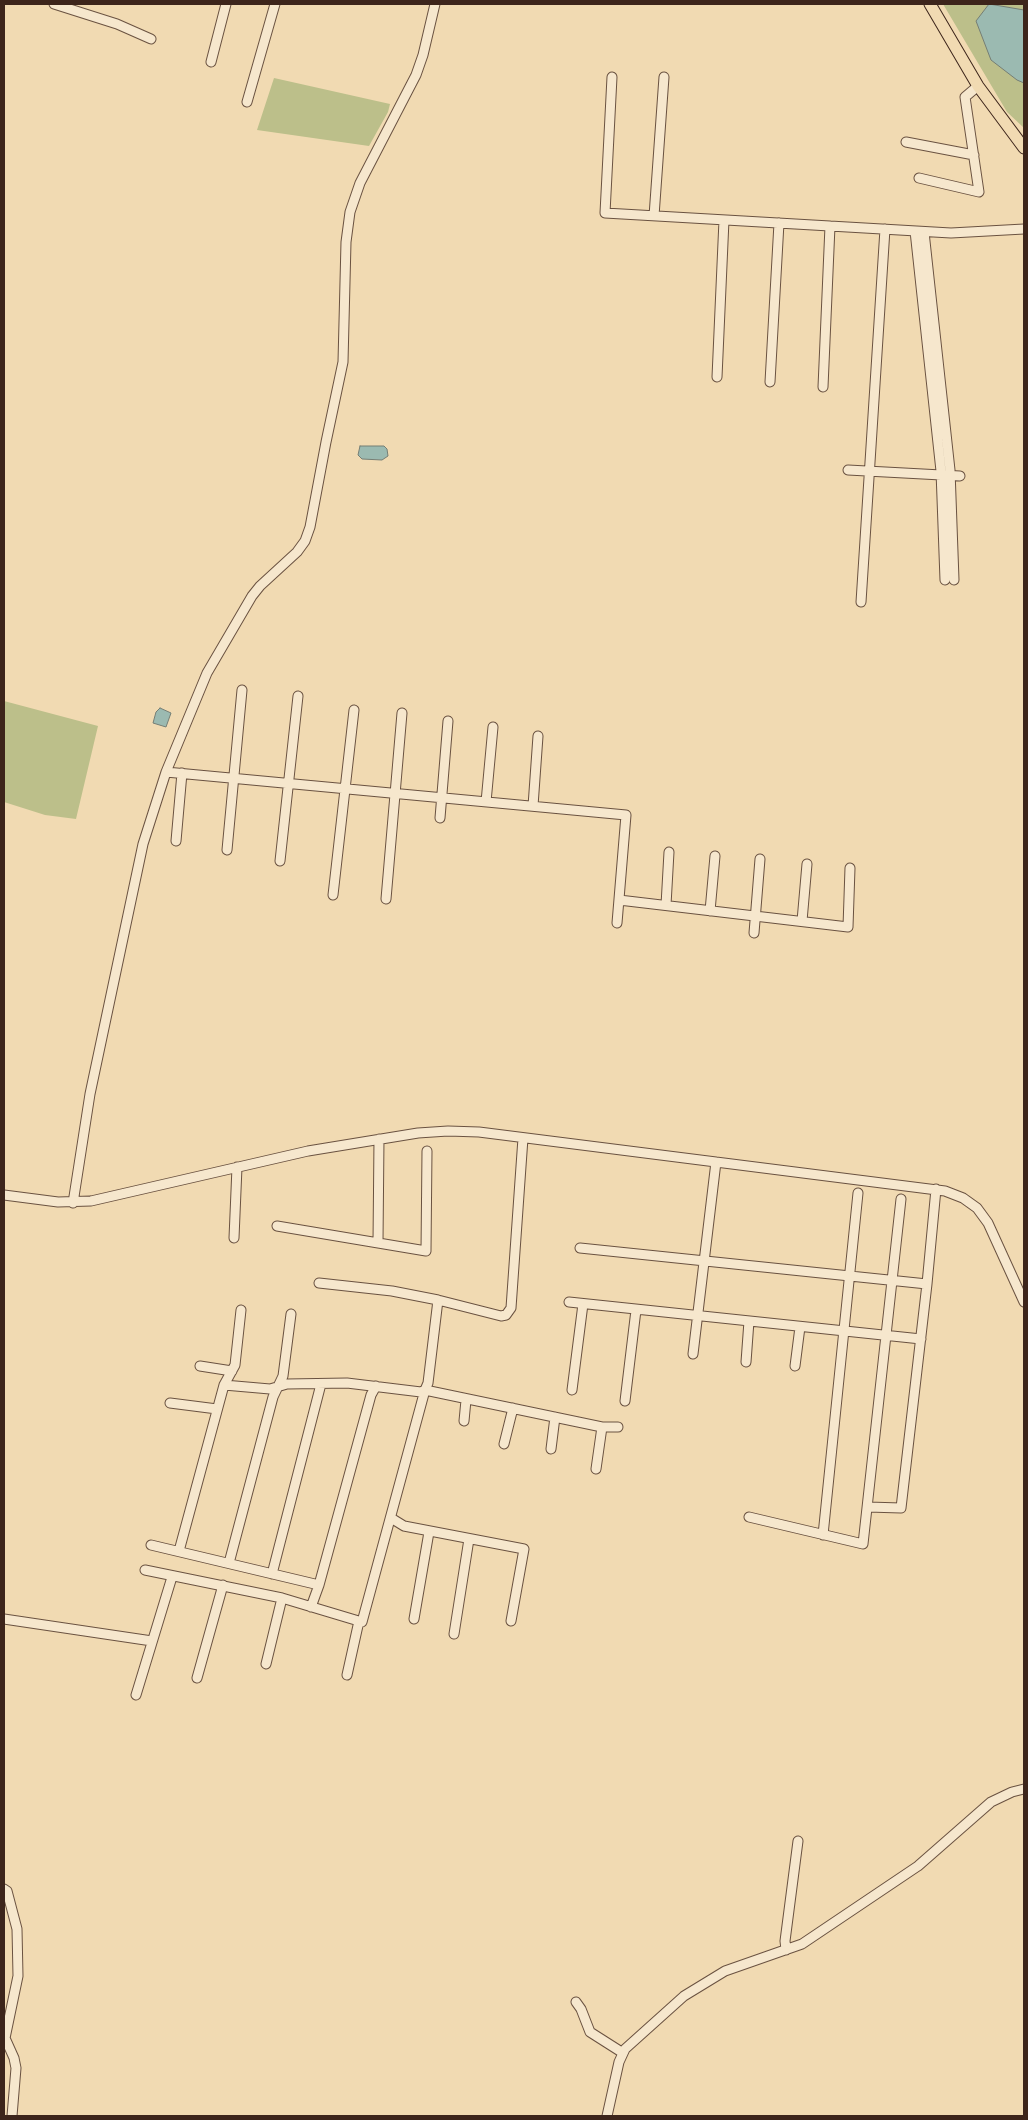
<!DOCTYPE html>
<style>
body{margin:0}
#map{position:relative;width:1028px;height:2120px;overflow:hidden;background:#f1dab2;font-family:"Old Standard TT",serif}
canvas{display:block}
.frame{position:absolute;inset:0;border:5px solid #3d251b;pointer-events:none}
</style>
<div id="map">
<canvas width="1028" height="2120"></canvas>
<div class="frame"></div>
</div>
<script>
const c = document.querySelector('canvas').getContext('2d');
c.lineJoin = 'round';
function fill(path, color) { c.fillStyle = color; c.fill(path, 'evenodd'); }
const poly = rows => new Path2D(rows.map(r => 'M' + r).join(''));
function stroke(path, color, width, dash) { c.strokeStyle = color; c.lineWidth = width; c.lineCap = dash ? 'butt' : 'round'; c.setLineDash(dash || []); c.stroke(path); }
fill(poly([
 [943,4,1024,4,1024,128,1007,112],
 [274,78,390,104,388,112,369,146,257,130],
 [4,701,98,726,76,819,45,815,4,802]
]), '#bcbf8a');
const water = poly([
 [989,4,1024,10,1024,83,1017,80,991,60,976,21,989,4],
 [360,446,384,446,387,449,388,456,382,460,362,459,358,455,360,446],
 [160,708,171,713,166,727,153,723,156,712,160,708]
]);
fill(water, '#9bbab1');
stroke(water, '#757e75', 1);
const minor = poly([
 [54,4,117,24,151,39],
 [211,62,226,4],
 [612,77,605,213,951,233,1024,229],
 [247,102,275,4],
 [906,142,974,155],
 [919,178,979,192,965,97,978,86],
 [654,216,664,77],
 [915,231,941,471,945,580],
 [924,232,950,470,954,580],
 [717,377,724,220],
 [770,382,779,223],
 [823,387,830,226],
 [848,470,960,476],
 [861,602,885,229],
 [166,772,626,815,617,923],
 [486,802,493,727],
 [533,806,538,736],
 [440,818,448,721],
 [176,841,182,773],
 [227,850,242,690],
 [280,861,298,696],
 [333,895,354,710],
 [386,899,402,713],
 [619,900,848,927,850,868],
 [666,905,669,852],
 [710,911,715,856],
 [802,921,807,864],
 [754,933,760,859],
 [4,1195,58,1202,91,1201,308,1151,418,1133,448,1131,479,1132,945,1191,963,1198,977,1208,988,1223,1024,1302],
 [73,1203,90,1094,143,844,166,772,207,673,252,596,260,586,297,552,305,541,310,527,326,442,343,362,346,242,350,212,360,183,416,75,423,55,435,4],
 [277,1226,426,1251,427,1151],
 [234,1238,237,1167],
 [378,1242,379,1139],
 [580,1248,927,1284],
 [319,1283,392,1291,438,1300,501,1316,506,1315,511,1308,523,1138],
 [569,1302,921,1339],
 [693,1354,716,1162],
 [746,1362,749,1321],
 [200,1366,232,1371],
 [795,1366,800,1327],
 [224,1385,270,1389,287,1384,347,1383,421,1392,425,1390,428,1383,438,1300],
 [572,1390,583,1304],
 [625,1401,636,1310],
 [170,1403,217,1409],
 [464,1421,466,1400],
 [504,1444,513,1408],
 [551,1449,555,1417],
 [596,1469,602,1427],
 [868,1507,901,1508,927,1284,936,1189],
 [749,1517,863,1544,901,1199],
 [391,1518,404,1526,524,1549,511,1621],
 [823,1535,858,1193],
 [151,1545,319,1585],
 [179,1551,224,1385,235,1365,241,1310],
 [229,1563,273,1397,283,1376,291,1314],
 [145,1570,282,1598,362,1622,425,1390,602,1427,618,1427],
 [272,1574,321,1384],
 [311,1607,319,1585,371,1395,376,1386],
 [4,1619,152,1641],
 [414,1619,429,1532],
 [454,1634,469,1539],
 [266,1664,282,1598],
 [347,1675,359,1621],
 [197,1678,223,1585],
 [136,1695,172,1577],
 [4,1889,7,1891,17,1929,18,1976,5,2038,14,2058,16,2068,12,2116],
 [786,1950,785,1941,798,1841],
 [576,2002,581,2009,590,2032,623,2053],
 [607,2116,619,2062,625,2049,684,1996,725,1971,802,1944,918,1866,991,1802,1012,1792,1024,1789]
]);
const major = poly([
 [930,4,978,86,1024,148]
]);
stroke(minor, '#6a5241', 11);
stroke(major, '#3d251b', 13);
stroke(minor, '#f6e7cd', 9);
stroke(major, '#f1dab2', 11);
</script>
